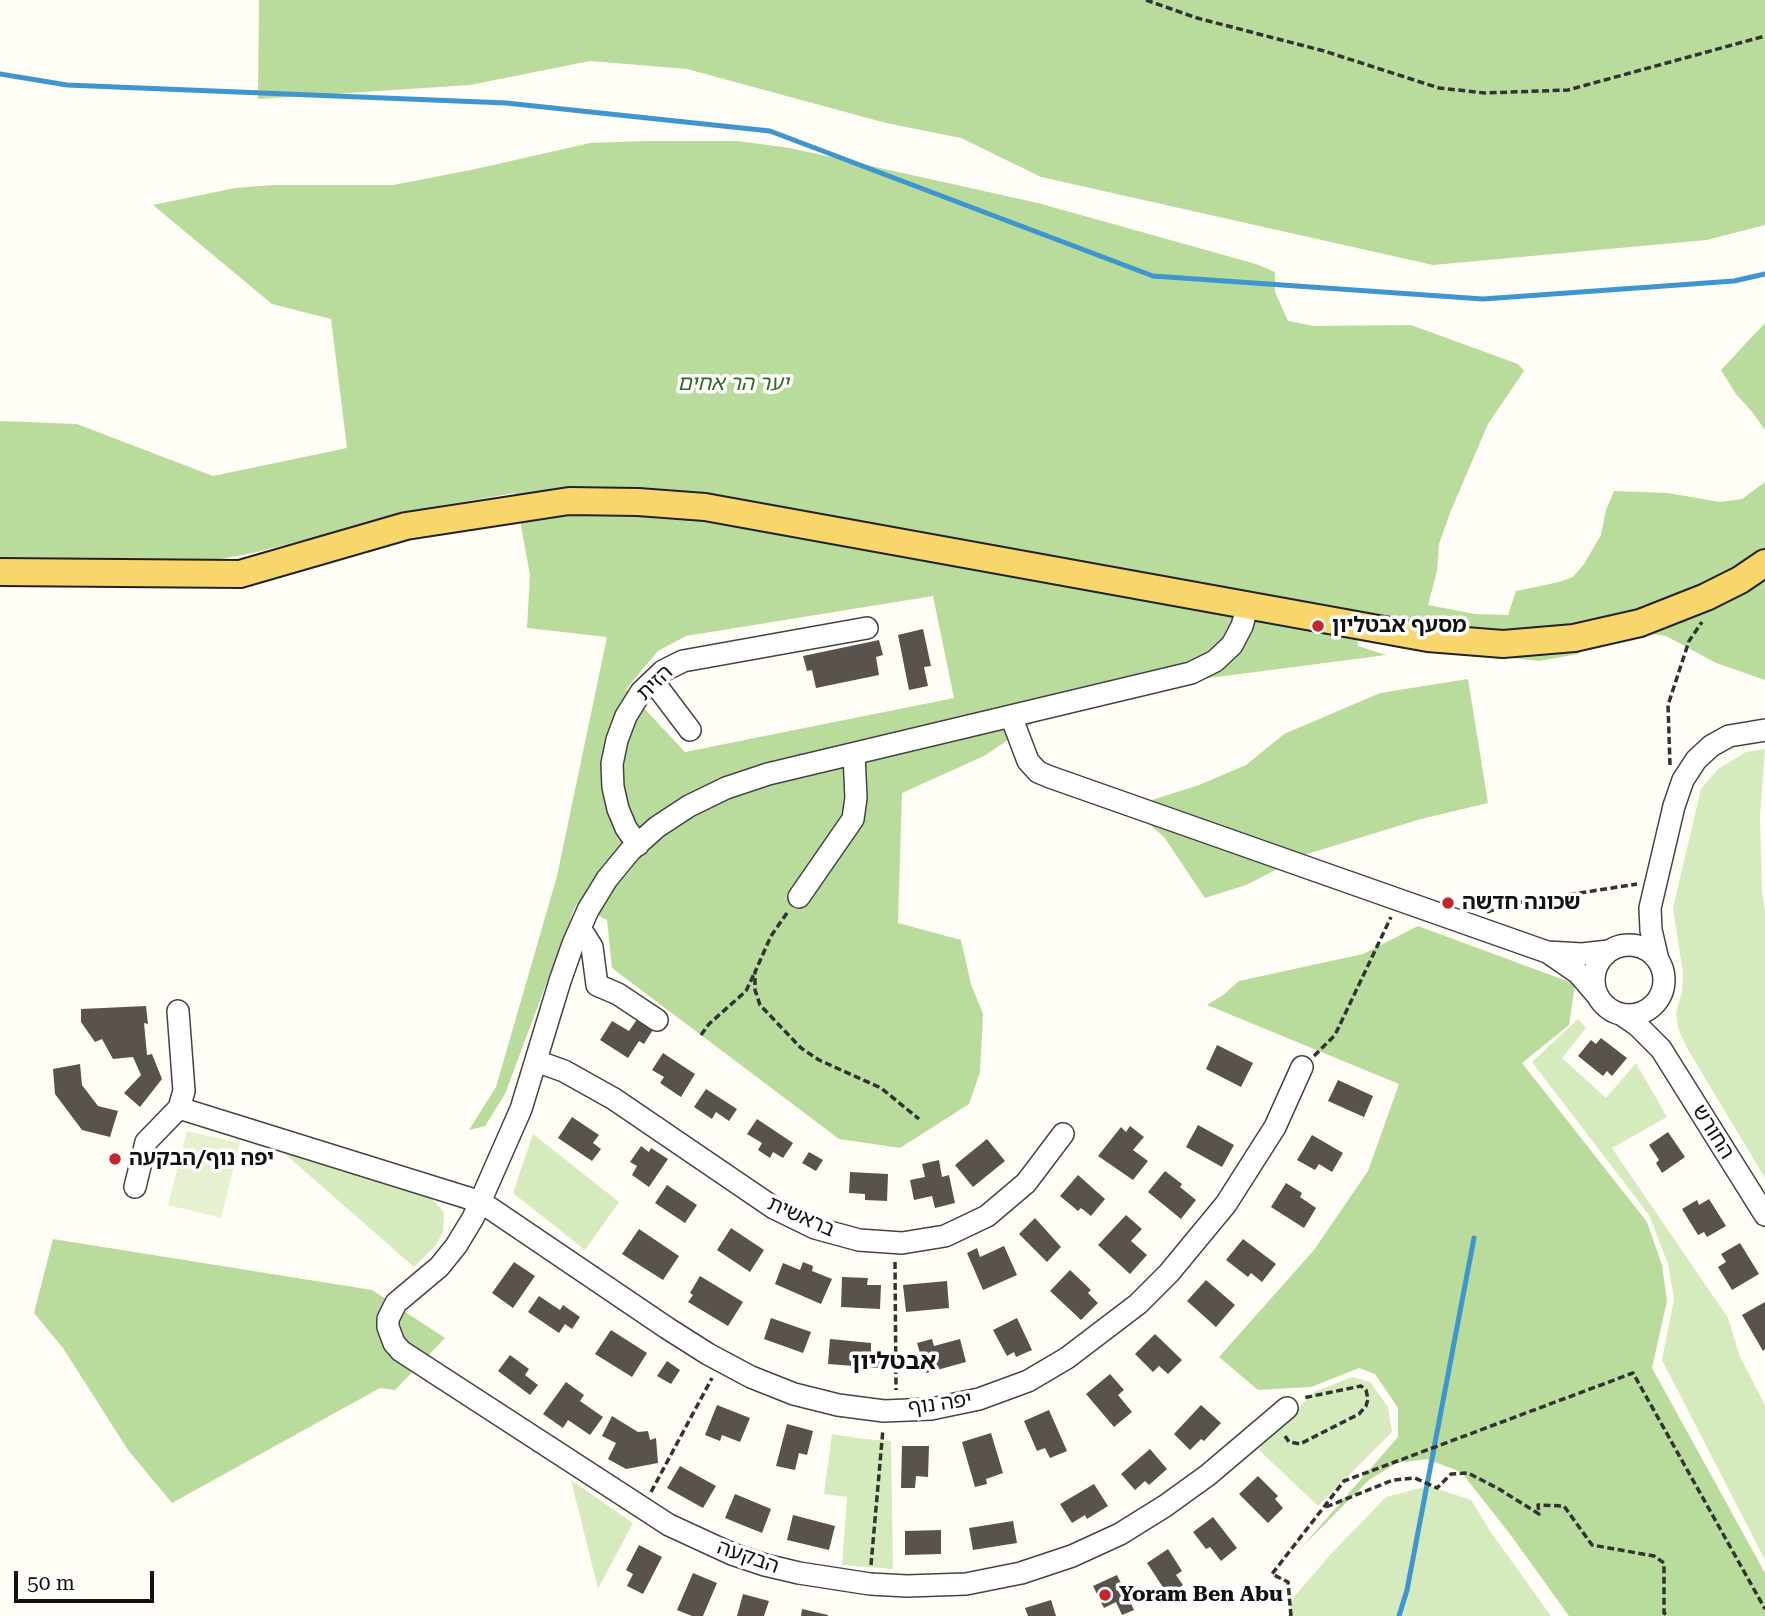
<!DOCTYPE html>
<meta charset="utf-8">
<style>
body{margin:0}
#map{position:relative;width:1765px;height:1616px;overflow:hidden;background:#fffdf5;font-family:"Roboto Serif",serif}
canvas{display:block}
.scale{position:absolute;left:14px;top:1571px;width:140px;height:32px;box-sizing:border-box;border:4px solid #111;border-top:0;padding-left:9px;font-size:21px;line-height:24px;white-space:nowrap;color:#111;-webkit-text-stroke:5px #fff;paint-order:stroke}
</style>
<div id="map">
<canvas width="1765" height="1616"></canvas>
<div class="scale">50 m</div>
</div>
<script>
const c = document.querySelector('canvas').getContext('2d');
c.lineJoin = 'round';
function fill(path, color) { c.fillStyle = color; c.fill(path, 'evenodd'); }
const poly = rows => new Path2D(rows.map(r => 'M' + r).join(''));
function stroke(path, color, width, dash) { c.strokeStyle = color; c.lineWidth = width; c.lineCap = dash ? 'butt' : 'round'; c.setLineDash(dash || []); c.stroke(path); }
function label(font, color, halo, rows, align = 'center') {
  c.font = font + ' "Roboto Serif","Noto Sans Hebrew",serif'; c.lineWidth = 7; c.setLineDash([]); c.textBaseline = 'middle'; c.strokeStyle = halo; c.fillStyle = color; for (const [text, x, y, turn = 0] of rows) {
    c.save(); c.translate(x, y); c.rotate((+turn || 0) * Math.PI / 180); c.textAlign = isNaN(turn) ? turn : align; if (halo) c.strokeText(text, 0, 0); c.fillText(text, 0, 0); c.restore();
  }
}
fill(poly([
 [1765,749,1760,817,1762,891,1765,912,1765,1178,1687,1048,1678,1028,1676,1013,1682,992,1683,973,1673,908,1701,789,1718,769,1746,752],
 [1578,1019,1586,1028,1562,1058,1606,1098,1636,1063,1667,1117,1612,1148,1728,1318,1740,1357,1765,1405,1765,1560,1662,1360,1674,1299,1668,1264,1649,1215,1532,1062],
 [533,1134,619,1202,585,1250,513,1193],
 [284,1153,430,1197,444,1212,443,1232,436,1245,414,1267],
 [1352,1377,1370,1382,1388,1407,1392,1432,1318,1506,1258,1449,1314,1392],
 [832,1434,864,1439,891,1441,893,1569,842,1565,847,1497,824,1494],
 [571,1480,633,1523,598,1589],
 [1429,1486,1471,1500,1492,1534,1551,1616,1288,1616,1293,1598,1329,1556,1386,1497]
]), '#d5ebbd');
fill(poly([
 [259,0,1765,0,1765,225,1707,240,1433,265,1041,177,961,138,886,123,687,69,590,61,470,85,258,99],
 [644,141,738,141,790,148,1038,203,1256,264,1275,272,1275,292,1288,321,1314,326,1411,325,1518,364,1524,371,1488,424,1450,513,1439,544,1437,571,1428,605,1475,614,1508,615,1516,591,1559,582,1573,577,1584,564,1601,535,1606,510,1614,491,1668,493,1720,502,1742,499,1765,482,1765,680,1716,663,1666,636,1652,634,1590,645,1578,654,1539,661,1436,649,1402,649,1357,634,1358,646,1386,655,1148,686,1039,719,984,756,902,793,898,923,961,940,971,984,983,1014,980,1072,969,1104,900,1148,839,1139,612,968,607,920,576,904,505,1094,485,1126,469,1130,496,1087,557,876,607,637,527,628,530,575,515,493,433,507,253,553,209,561,74,562,0,558,0,421,77,424,213,476,347,448,331,319,272,304,153,205,235,188,273,185,393,185,471,170,590,143],
 [933,596,954,698,685,752,626,689,658,651,686,636],
 [1765,323,1765,430,1753,413,1736,394,1721,370],
 [1468,679,1488,803,1421,819,1307,854,1246,885,1205,898,1164,837,1130,807,1199,785,1246,765,1284,734,1380,693],
 [1418,926,1575,984,1569,1025,1522,1063,1647,1222,1662,1265,1667,1301,1652,1368,1765,1573,1765,1616,1569,1616,1510,1534,1461,1472,1427,1459,1397,1463,1369,1480,1300,1549,1398,1437,1398,1408,1375,1374,1359,1368,1311,1387,1258,1390,1219,1357,1314,1250,1368,1171,1399,1084,1207,1005,1223,995,1239,981,1363,954],
 [53,1239,372,1290,445,1338,395,1390,380,1388,172,1503,128,1450,63,1348,34,1313]
]), '#b9dc9c');
fill(poly([
 [187,1131,240,1143,221,1218,168,1205]
]), '#e6f2cf');
stroke(poly([
 [0,74,67,85,506,103,770,131,1153,276,1483,299,1734,281,1765,274],
 [1399,1616,1407,1590,1474,1238]
]), '#3f96cf', 5);
fill(poly([
 [923,629,931,666,924,667,928,686,909,690,898,635],
 [879,640,883,655,876,657,879,675,816,688,812,670,807,671,803,656],
 [146,1006,148,1024,144,1023,147,1055,152,1054,162,1079,140,1107,124,1093,141,1075,133,1057,113,1059,102,1039,95,1042,81,1022,81,1009],
 [638,1018,654,1028,644,1044,639,1041,628,1058,600,1040,612,1021,629,1031],
 [1601,1038,1627,1058,1612,1076,1607,1071,1603,1076,1578,1056,1591,1040,1596,1044],
 [1217,1045,1253,1063,1241,1087,1206,1069],
 [663,1053,695,1074,681,1097,660,1083,664,1077,652,1070],
 [80,1064,82,1085,98,1106,118,1111,110,1137,82,1130,55,1094,53,1069],
 [1338,1080,1373,1096,1364,1117,1328,1101],
 [706,1089,737,1109,729,1121,716,1112,712,1119,694,1107],
 [572,1117,599,1135,593,1143,601,1149,592,1161,558,1138],
 [757,1119,793,1143,783,1158,773,1152,770,1158,758,1150,762,1143,747,1134],
 [1198,1125,1234,1145,1222,1167,1186,1147],
 [1130,1126,1144,1137,1133,1150,1148,1161,1133,1180,1098,1156,1121,1127,1126,1132],
 [1668,1132,1685,1157,1662,1173,1656,1163,1659,1160,1649,1145],
 [1312,1135,1343,1153,1332,1172,1319,1164,1315,1170,1297,1160],
 [987,1139,1005,1161,973,1187,955,1165],
 [641,1146,649,1152,651,1148,668,1159,649,1187,632,1175,637,1166,630,1162],
 [809,1152,823,1160,816,1171,802,1163],
 [939,1160,942,1177,949,1175,955,1203,935,1208,932,1196,914,1200,910,1180,925,1177,922,1164],
 [1165,1171,1182,1184,1180,1187,1196,1200,1181,1219,1148,1192],
 [850,1172,888,1174,887,1201,865,1200,865,1194,849,1193],
 [1078,1175,1105,1199,1091,1216,1081,1208,1078,1211,1060,1196],
 [1286,1183,1302,1193,1300,1197,1316,1208,1304,1228,1271,1207],
 [667,1185,697,1205,685,1223,655,1203],
 [1709,1199,1726,1226,1707,1237,1704,1232,1698,1235,1682,1209,1697,1200,1699,1205],
 [1126,1215,1142,1229,1131,1241,1147,1255,1130,1274,1098,1245],
 [1035,1218,1061,1247,1047,1262,1019,1234],
 [731,1228,764,1250,750,1272,717,1250],
 [639,1229,679,1256,663,1280,622,1254],
 [1243,1239,1276,1264,1262,1282,1251,1273,1248,1277,1226,1260],
 [1740,1243,1759,1274,1732,1290,1718,1267,1726,1262,1721,1254],
 [1004,1246,1017,1275,983,1290,967,1253,977,1248,980,1257],
 [514,1262,535,1276,513,1308,492,1293],
 [803,1262,813,1266,812,1271,832,1279,821,1304,775,1284,783,1263,800,1270],
 [1070,1270,1091,1290,1088,1293,1098,1303,1081,1320,1050,1291],
 [700,1276,743,1302,728,1326,688,1302,693,1295,690,1293],
 [842,1277,868,1278,867,1285,881,1285,880,1309,841,1307],
 [1206,1280,1235,1305,1216,1327,1187,1301],
 [947,1281,949,1308,906,1312,903,1285],
 [539,1296,560,1310,563,1305,580,1317,572,1329,565,1324,559,1333,528,1312],
 [1765,1302,1765,1349,1763,1351,1742,1315],
 [771,1318,811,1332,803,1353,764,1339],
 [1017,1318,1032,1350,1016,1357,1014,1352,1007,1356,993,1330],
 [611,1330,647,1353,632,1377,595,1354],
 [1155,1334,1182,1360,1168,1374,1159,1366,1153,1372,1135,1354],
 [830,1339,871,1343,871,1353,882,1354,880,1368,828,1364],
 [932,1339,934,1346,960,1339,966,1362,926,1373,917,1343],
 [510,1355,529,1369,525,1375,538,1385,530,1395,498,1371],
 [667,1361,680,1370,671,1384,657,1376],
 [1110,1374,1124,1390,1118,1395,1132,1412,1114,1427,1086,1394],
 [566,1382,584,1395,580,1401,603,1417,590,1435,568,1420,563,1428,543,1414],
 [717,1405,750,1418,740,1442,722,1435,720,1441,705,1435],
 [1201,1405,1221,1423,1204,1441,1201,1439,1190,1450,1174,1434],
 [1049,1410,1067,1451,1050,1458,1045,1448,1037,1451,1024,1421],
 [612,1416,638,1432,648,1431,650,1440,656,1438,658,1463,626,1469,608,1459,616,1443,602,1436],
 [787,1424,813,1431,807,1455,799,1453,795,1470,776,1466],
 [991,1433,1003,1473,986,1479,987,1484,975,1487,962,1442],
 [902,1446,929,1446,928,1477,916,1476,915,1488,901,1488],
 [1150,1449,1167,1469,1149,1485,1145,1481,1135,1490,1121,1474],
 [680,1466,716,1486,703,1508,667,1488],
 [1258,1476,1278,1496,1275,1499,1283,1508,1268,1523,1239,1494],
 [1094,1484,1108,1506,1087,1519,1085,1515,1072,1523,1060,1504],
 [735,1494,771,1509,762,1533,725,1518],
 [793,1515,835,1526,829,1550,787,1540],
 [1213,1517,1237,1548,1221,1561,1210,1547,1206,1549,1193,1532],
 [1013,1521,1017,1543,973,1550,969,1528],
 [941,1530,941,1554,905,1555,905,1531],
 [639,1545,662,1557,643,1594,627,1586,633,1574,626,1570],
 [1168,1549,1182,1571,1176,1575,1183,1585,1168,1595,1147,1563],
 [693,1573,717,1583,703,1616,692,1616,677,1610],
 [1117,1575,1134,1610,1122,1615,1116,1602,1104,1608,1093,1586],
 [743,1594,769,1601,764,1616,737,1616],
 [1051,1600,1056,1616,1028,1616,1025,1608],
 [802,1609,828,1615,828,1616,801,1616]
]), '#5a524d');
const minor = poly([
 [1248,604,1242,626,1232,645,1215,661,1191,673,768,774,726,788,689,806,657,827,630,851,607,879,588,910,573,944,560,981,521,1109,473,1218,456,1246,439,1267,396,1303,388,1319,388,1327,394,1343,401,1351,669,1525,732,1554,765,1565,799,1573,870,1584,907,1586,966,1584,1021,1573,1072,1556,1120,1534,1165,1506,1208,1475,1287,1408],
 [653,681,690,730],
 [1011,716,1028,761,1038,772,1050,777,1547,952,1582,954,1609,951],
 [638,845,626,828,618,809,613,787,612,764,617,740,626,716,641,692,663,671,683,661,867,628],
 [799,897,853,819,856,798,854,754],
 [580,928,592,947,597,985,618,994,657,1020],
 '1594 980a35 35 0 1 1 70 0a35 35 0 1 1-70 0Z',
 [1549,953,1578,973,1596,994],
 [1658,960,1651,930,1650,908,1674,806,1683,780,1696,760,1711,746,1729,736,1765,730],
 [178,1011,184,1091,179,1108],
 [1621,1014,1637,1025,1661,1049,1765,1215],
 [536,1061,564,1071,614,1099,774,1208,815,1228,859,1240,902,1243,945,1236,987,1216,1026,1183,1063,1134],
 [135,1187,146,1142,179,1108,481,1202,667,1328,708,1354,751,1377,794,1394,838,1405,884,1411,931,1409,979,1399,1028,1381,1067,1358,1138,1304,1169,1273,1226,1204,1275,1127,1302,1067]
]);
const major = poly([
 [0,572,240,574,406,526,569,501,638,502,705,507,1428,638,1503,644,1574,638,1640,623,1706,597,1740,580,1765,563]
]);
stroke(minor, '#444', 24);
stroke(major, '#222', 30);
stroke(poly([
 [1146,0,1197,18,1324,51,1439,88,1485,93,1568,90,1765,36],
 [1670,765,1668,705,1689,641,1702,622],
 [1487,912,1516,903,1637,884],
 [787,913,771,936,755,972,755,990,760,1005,801,1048,819,1060,881,1088,919,1119],
 [701,1035,709,1024,746,991,754,974],
 [1314,1056,1335,1035,1391,917],
 [895,1262,896,1390],
 [1285,1436,1289,1442,1300,1444,1359,1414,1366,1406,1368,1399,1366,1390,1361,1386,1303,1398],
 [651,1492,712,1378],
 [1326,1507,1393,1480,1415,1478,1437,1488,1451,1474,1468,1473,1499,1489,1539,1514,1538,1505,1564,1506,1592,1545,1654,1556,1664,1563,1664,1613,1668,1616],
 [871,1565,883,1429],
 [1291,1616,1288,1582,1272,1574,1344,1481,1633,1373,1765,1609]
]), '#333', 3.5, [7, 3.5]);
stroke(minor, '#fff', 21);
stroke(major, '#f9d66b', 26);
for (const [x, y, r, color] of [
 [1318,626,7,"#c4262e"],
 [1448,903,7,"#c4262e"],
 [115,1159,7,"#c4262e"],
 [1105,1595,7,"#c4262e"]
]) { const dot = new Path2D(); dot.arc(x, y, r, 0, 2 * Math.PI); c.fillStyle = color; c.fill(dot); stroke(dot, '#fff', 2.5); }
label('italic 21px', '#2f6b1f', '#fff', [
 ["יער הר אחים",733,384]
]);
label('bold 21px', '#111', '#fff', [
 ["מסעף אבטליון",1332,626],
 ["שכונה חדשה",1462,903],
 ["יפה נוף/הבקעה",129,1159],
 ["Yoram Ben Abu",1119,1595]
], 'left');
label('21px', '#111', '#fff', [
 ["הזית",655,683,-44],
 ["החורש",1713,1132,58],
 ["בראשית",801,1217,24],
 ["יפה נוף",940,1404,-8],
 ["הבקעה",748,1557,19]
]);
label('bold 24px', '#111', '#fff', [
 ["אבטליון",894,1362]
]);
</script>
